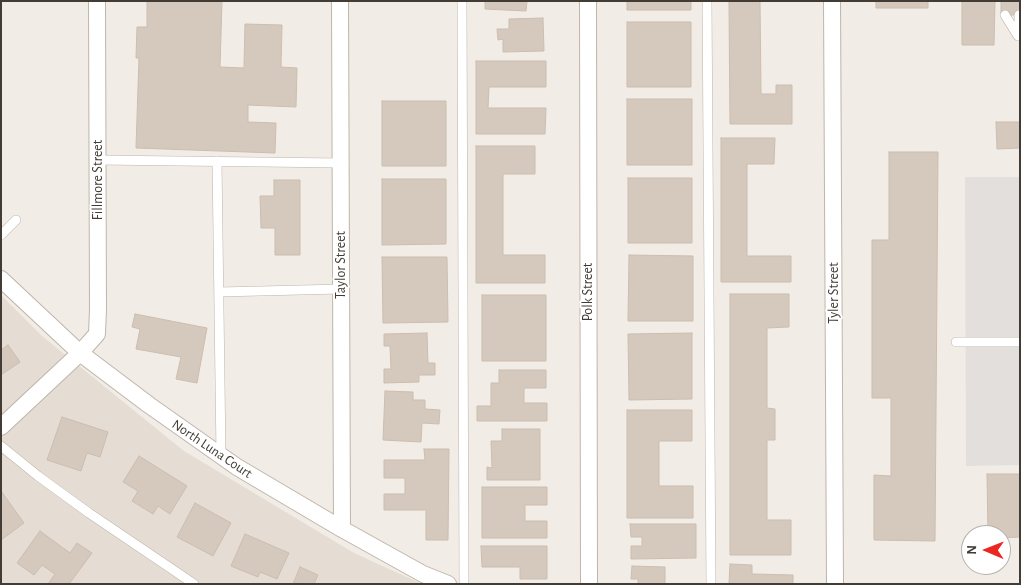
<!DOCTYPE html>
<style>
body{margin:0}
#map{position:relative;width:1021px;height:585px;overflow:hidden;background:#f1ece5;font-family:"Alegreya Sans",sans-serif}
canvas{display:block}
.frame{position:absolute;inset:0;border:2px solid #433c35;pointer-events:none}
.north{position:absolute;left:961px;top:525px;width:50px;height:50px;box-sizing:border-box;background:#fff;border:1px solid #b4b1ae;border-radius:50%;rotate:271deg;font-size:14px;font-weight:700;line-height:20px;text-align:center;color:#433c35}
.north::after{content:'';display:block;margin:auto;width:18px;height:22px;background:#ec2621;clip-path:polygon(50% 0,100% 100%,50% 72%,0 100%)}
</style>
<div id="map">
<canvas width="1021" height="585"></canvas>
<div class="frame"></div>
<div class="north">N</div>
</div>
<script>
const c = document.querySelector('canvas').getContext('2d');
c.lineJoin = 'round';
function fill(path, color) { c.fillStyle = color; c.fill(path, 'evenodd'); }
const poly = rows => new Path2D(rows.map(r => 'M' + r).join(''));
function stroke(path, color, width, dash) { c.strokeStyle = color; c.lineWidth = width; c.lineCap = dash ? 'butt' : 'round'; c.setLineDash(dash || []); c.stroke(path); }
function label(font, color, halo, rows, align = 'center') {
  c.font = font + ' "Alegreya Sans",sans-serif'; c.lineWidth = 4; c.setLineDash([]); c.textBaseline = 'middle'; c.strokeStyle = halo; c.fillStyle = color; for (const [text, x, y, turn = 0] of rows) {
    c.save(); c.translate(x, y); c.rotate((+turn || 0) * Math.PI / 180); c.textAlign = isNaN(turn) ? turn : align; if (halo) c.strokeText(text, 0, 0); c.fillText(text, 0, 0); c.restore();
  }
}
fill(poly([
 [1,295,42,336,184,451,354,553,422,584,1,584]
]), '#e5ddd3');
fill(poly([
 [965,177,1020,177,1020,465,966,466]
]), '#e2dfdd');
const building = poly([
 [147,1,222,1,220,67,244,68,245,24,282,25,281,67,297,68,296,107,248,105,248,122,276,123,275,153,136,148,139,58,136,58,137,27,147,27,147,1],
 [485,1,527,1,526,11,485,9,485,1],
 [627,1,691,1,691,10,627,10,627,1],
 [729,1,760,1,761,94,776,94,776,85,792,85,792,124,730,124,729,1],
 [876,1,928,1,928,8,876,8,876,1],
 [962,1,995,1,994,45,962,45,962,1],
 [1001,1,1020,1,1020,15,1001,15,1001,1],
 [543,18,544,51,503,52,503,39,498,40,497,29,509,29,509,19,543,18],
 [627,22,691,22,691,87,627,87,627,22],
 [476,61,546,61,546,87,489,87,488,108,546,108,545,134,476,134,476,61],
 [627,99,692,99,692,165,627,165,627,99],
 [382,101,446,101,446,166,382,166,382,101],
 [996,122,1020,122,1020,148,997,149,996,122],
 [721,138,775,138,774,164,747,164,747,256,791,256,791,282,721,282,721,138],
 [476,146,535,146,535,174,503,174,503,255,545,255,545,283,476,283,476,146],
 [889,152,938,152,935,541,874,540,874,475,891,476,891,398,872,398,872,240,889,240,889,152],
 [628,178,692,178,692,243,628,243,628,178],
 [382,179,446,179,446,244,382,245,382,179],
 [274,180,300,180,300,255,275,255,275,228,261,228,260,196,274,196,274,180],
 [629,255,693,256,693,321,628,321,629,255],
 [382,257,447,257,448,322,383,323,382,257],
 [730,294,789,294,789,327,767,328,767,408,775,409,775,440,767,440,767,520,791,520,791,555,730,555,730,294],
 [482,295,546,295,546,361,482,361,482,295],
 [135,314,207,328,197,383,176,379,181,357,136,349,140,329,132,327,135,314],
 [427,333,428,363,435,363,435,375,419,375,419,382,384,383,384,369,391,369,390,346,384,346,384,334,427,333],
 [692,333,692,399,629,400,628,334,692,333],
 [8,345,20,362,1,375,1,350,8,345],
 [499,370,546,370,546,388,524,388,524,403,547,403,547,421,477,421,477,406,491,406,491,383,499,383,499,370],
 [385,391,413,392,413,400,425,400,425,409,440,410,439,424,422,423,421,442,383,440,385,391],
 [627,410,692,410,692,441,659,441,659,486,693,486,693,518,627,518,627,410],
 [62,417,108,432,100,457,87,453,81,471,47,460,62,417],
 [502,429,540,429,540,480,487,480,487,467,492,468,491,441,502,441,502,429],
 [424,449,449,449,448,540,426,540,426,510,384,510,384,494,405,494,405,478,384,478,384,460,425,460,424,449],
 [139,456,187,486,170,514,158,506,153,514,132,501,138,491,123,482,139,456],
 [987,474,1020,474,1020,537,1001,538,1001,535,988,535,987,474],
 [482,487,547,487,547,505,525,505,525,521,547,521,547,538,482,538,482,487],
 [1,491,24,523,1,540,1,491],
 [195,503,231,523,213,556,177,537,195,503],
 [630,524,696,524,696,558,631,559,631,546,642,546,642,537,631,537,630,524],
 [40,531,70,553,77,543,92,553,69,584,48,584,55,574,42,565,34,575,17,563,40,531],
 [245,534,289,553,277,579,260,572,258,577,231,566,245,534],
 [481,546,547,546,547,579,520,579,520,567,482,567,481,546],
 [730,564,752,565,752,574,793,575,793,584,729,584,730,564],
 [632,566,665,567,665,584,638,584,638,579,631,579,632,566],
 [300,567,318,575,314,584,293,584,300,567]
]);
fill(building, '#d5c9be');
stroke(building, '#ccbdaf', 1);
const lane = poly([
 [462,1,464,584],
 [707,1,711,584],
 [1005,15,1018,36,1020,34],
 [1019,15,1019,36],
 [98,160,341,163],
 [217,161,221,456],
 [1,235,16,220],
 [219,292,341,289],
 [956,342,1020,342],
 [1,446,38,476,89,513,194,584]
]);
const street = poly([
 [340,1,342,529],
 [588,1,589,584],
 [832,1,835,584],
 [1,279,80,353,149,405,237,467,342,529,423,574,448,584],
 [1,427,80,353,97,334,98,309,97,1]
]);
stroke(lane, '#bfb5ab', 10);
stroke(street, '#bfb5ab', 18);
stroke(lane, '#fff', 9);
stroke(street, '#fff', 16);
label('14px', '#433c35', '#fff', [
 ["Fillmore Street",98,180,-90],
 ["Taylor Street",341,265,-90],
 ["Polk Street",588,292,-90],
 ["Tyler Street",834,293,-90],
 ["North Luna Court",212,449,34]
]);
</script>
